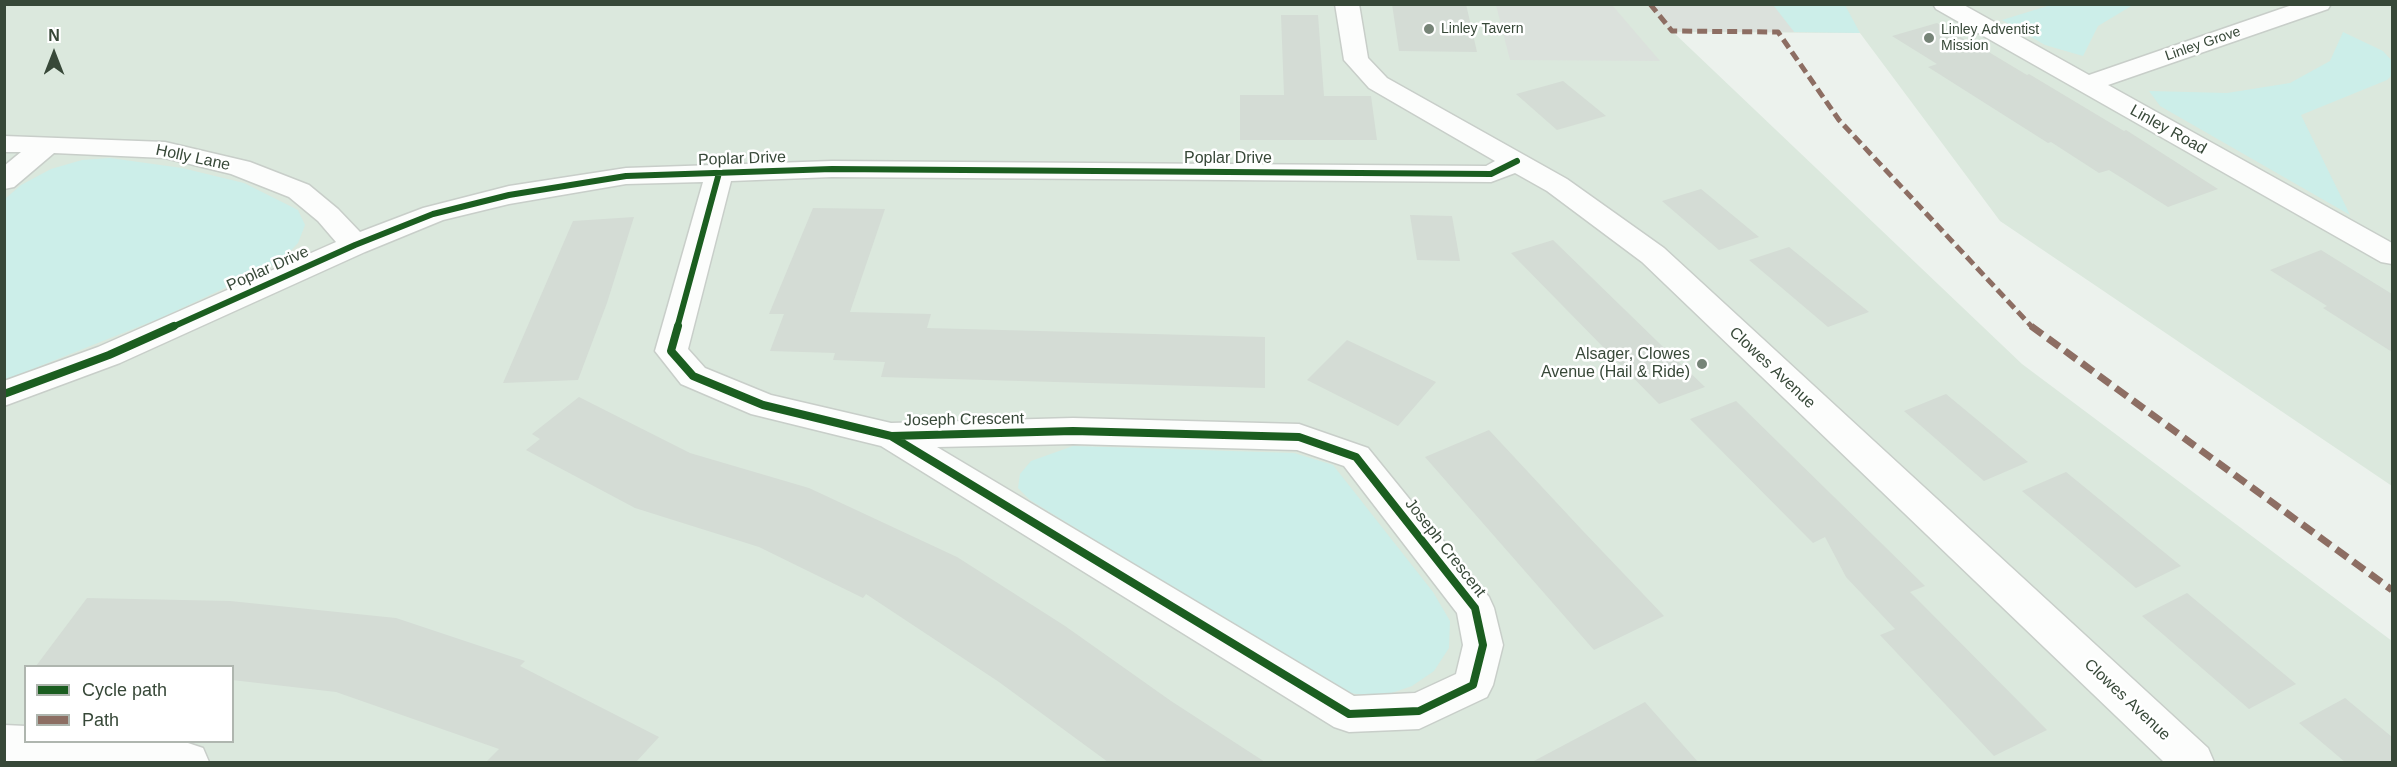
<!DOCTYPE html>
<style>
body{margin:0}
#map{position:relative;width:2397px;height:767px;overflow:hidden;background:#ecf2ed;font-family:Arial,sans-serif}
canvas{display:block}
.frame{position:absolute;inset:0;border:6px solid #374838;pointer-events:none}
.legend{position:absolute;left:24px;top:665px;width:210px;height:78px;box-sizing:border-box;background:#fff;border:2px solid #afb6af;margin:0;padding:8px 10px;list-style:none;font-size:18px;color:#374838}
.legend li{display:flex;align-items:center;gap:12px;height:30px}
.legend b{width:30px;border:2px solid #afb6af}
.north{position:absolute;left:24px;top:24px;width:60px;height:60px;-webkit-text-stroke:4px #fff;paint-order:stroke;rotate:0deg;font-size:16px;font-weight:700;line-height:24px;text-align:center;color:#374838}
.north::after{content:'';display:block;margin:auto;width:21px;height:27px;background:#374838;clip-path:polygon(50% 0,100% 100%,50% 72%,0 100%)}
</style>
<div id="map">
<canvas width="2397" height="767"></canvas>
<div class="frame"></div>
<ul class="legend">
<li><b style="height:8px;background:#1b5e20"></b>Cycle path</li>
<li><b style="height:8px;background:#8d6e63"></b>Path</li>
</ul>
<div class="north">N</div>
</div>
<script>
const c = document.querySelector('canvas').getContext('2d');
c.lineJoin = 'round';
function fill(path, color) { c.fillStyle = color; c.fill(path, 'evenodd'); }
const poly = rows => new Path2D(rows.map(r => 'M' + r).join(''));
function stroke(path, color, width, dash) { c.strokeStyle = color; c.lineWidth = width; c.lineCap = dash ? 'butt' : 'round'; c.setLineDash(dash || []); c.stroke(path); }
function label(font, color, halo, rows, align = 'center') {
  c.font = font + ' Arial,sans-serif'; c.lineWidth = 5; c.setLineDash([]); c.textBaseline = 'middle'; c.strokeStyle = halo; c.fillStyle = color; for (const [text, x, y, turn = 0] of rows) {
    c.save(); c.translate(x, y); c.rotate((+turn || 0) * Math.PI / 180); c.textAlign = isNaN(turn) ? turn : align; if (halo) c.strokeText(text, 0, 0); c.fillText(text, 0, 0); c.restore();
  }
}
fill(poly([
 [4,5,2392,5,2392,486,2000,221,1860,33,1673,32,2022,364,2392,641,2392,762,5,762],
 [26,666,232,666,232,742,26,742]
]), '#dbe8dd');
fill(poly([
 [2054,4,2133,4,2133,5,2098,26,2083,56,2045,45,2002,20],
 [1765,5,1845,5,1860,33,1794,32,1773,5],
 [2343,32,2383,51,2392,61,2392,75,2387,80,2301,115,2350,215,2160,106,2149,91,2227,93,2290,83,2330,61],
 [110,158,182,168,244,183,298,210,305,225,298,243,280,262,163,317,5,380,5,199,21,185,51,169,82,160],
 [1073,446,1294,453,1333,465,1433,592,1450,621,1449,648,1434,671,1412,686,1380,697,1342,692,1030,500,1018,488,1020,474,1031,461]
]), '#cceee9');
fill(poly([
 [1496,5,1612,5,1660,61,1510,60],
 [1649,5,1773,5,1794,32,1672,31]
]), '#dbe1dc');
fill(poly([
 [1392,4,1466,4,1477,52,1399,51],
 [1281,15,1318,15,1324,96,1371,96,1377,140,1240,140,1240,95,1284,95],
 [1937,23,1979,48,1982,48,2027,75,2029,74,2124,131,2126,130,2218,189,2168,207,2109,170,2099,173,2051,142,2048,143,1928,67,1937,64,1892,36],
 [1563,81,1606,116,1557,130,1516,94],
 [1701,189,1759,237,1719,250,1662,201],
 [813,208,885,209,850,312,931,314,927,328,1265,337,1265,388,881,377,885,362,833,360,835,353,770,351,784,314,769,314],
 [1410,215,1452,216,1460,261,1417,260],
 [634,217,607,303,578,380,503,383,573,221],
 [1553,240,1659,343,1705,387,1659,404,1511,253],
 [1789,247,1869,312,1828,327,1749,260],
 [2321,250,2392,294,2392,352,2323,308,2327,306,2270,270],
 [1347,340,1436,382,1398,426,1307,380],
 [1946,394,2028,462,1984,481,1904,411],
 [579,397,690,453,809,488,957,557,1065,626,1171,701,1265,762,1108,762,999,682,866,594,863,598,759,547,635,508,526,450,540,439,532,434],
 [1736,401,1925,586,1910,592,2047,730,1994,756,1880,635,1895,629,1846,577,1825,537,1813,543,1690,419],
 [1489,430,1582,530,1664,616,1594,650,1425,457],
 [2066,472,2181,566,2136,588,2022,491],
 [2187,593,2296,684,2249,709,2142,616],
 [87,598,230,601,396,618,525,661,520,666,659,737,636,762,486,762,499,749,336,692,232,680,232,666,36,666],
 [2345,698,2392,737,2392,762,2345,762,2299,723],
 [1645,702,1698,762,1532,762]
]), '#d4dcd5');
const minor = poly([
 [1335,4,1359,4,1368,58,1387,78,1567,179,1664,248,2208,748,2214,762,2164,762,1642,262,1547,191,1515,173,1491,182,832,177,731,181,688,349,705,368,771,395,891,423,1073,418,1299,424,1368,448,1489,597,1494,608,1503,645,1493,685,1487,697,1419,729,1349,732,1334,727,881,446,751,414,681,384,655,351,703,182,626,184,509,204,443,220,365,252,120,363,4,406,4,381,98,347,336,242,318,221,289,197,231,174,165,158,54,153,14,187,4,189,4,166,21,152,4,152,4,136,165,142,250,162,309,185,338,209,360,232,423,208,509,186,626,168,832,161,1486,166,1495,161,1369,88,1344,60,1335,4],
 [1073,444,1297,450,1344,466,1457,613,1463,645,1456,674,1415,693,1354,696,937,447,1073,444],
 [1933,4,1962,4,2089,75,2295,4,2331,4,2328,9,2108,85,2392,243,2392,264,2381,262,1936,9,1933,4],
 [4,725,26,726,26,742,188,743,203,748,209,762,4,762,4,725]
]);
stroke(minor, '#c8cec9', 3);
fill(minor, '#fcfdfc');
stroke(poly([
 [1650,4,1672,31,1778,32,1839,120,2033,328]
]), '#8d6e63', 5, [10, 5]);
stroke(poly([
 [2031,326,2392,590]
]), '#8d6e63', 7, [14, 7]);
stroke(poly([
 [170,328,355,245,433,214,509,195,626,176,832,169,1491,174,1517,161],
 [677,328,719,173]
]), '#1b5e20', 6);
stroke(poly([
 [678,326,671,351,693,376,763,405,891,436],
 [4,394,109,355,174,326],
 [1073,431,1299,437,1356,457,1475,608,1483,645,1473,685,1419,711,1349,714,891,436,1073,431]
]), '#1b5e20', 8);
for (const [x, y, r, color] of [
 [1429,29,6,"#768477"],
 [1929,38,6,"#768477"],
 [1702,364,6,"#768477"]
]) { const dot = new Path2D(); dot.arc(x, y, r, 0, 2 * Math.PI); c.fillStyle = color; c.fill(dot); stroke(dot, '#fff', 2); }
label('14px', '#374838', '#fff', [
 ["Linley Tavern",1441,29],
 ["Linley Adventist",1941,30],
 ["Mission",1941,46]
], 'left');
label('14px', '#374838', '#fff', [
 ["Linley Grove",2203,44,-19]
]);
label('16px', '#374838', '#fff', [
 ["Linley Road",2168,130,29],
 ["Holly Lane",193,158,12],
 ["Poplar Drive",742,159,-2],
 ["Poplar Drive",1228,159],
 ["Poplar Drive",268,269,-24],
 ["Clowes Avenue",1772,368,43],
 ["Joseph Crescent",964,420,-1],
 ["Joseph Crescent",1445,548,52],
 ["Clowes Avenue",2127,700,43]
]);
label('16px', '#374838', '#fff', [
 ["Alsager, Clowes",1690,355],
 ["Avenue (Hail & Ride)",1690,373]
], 'right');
</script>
